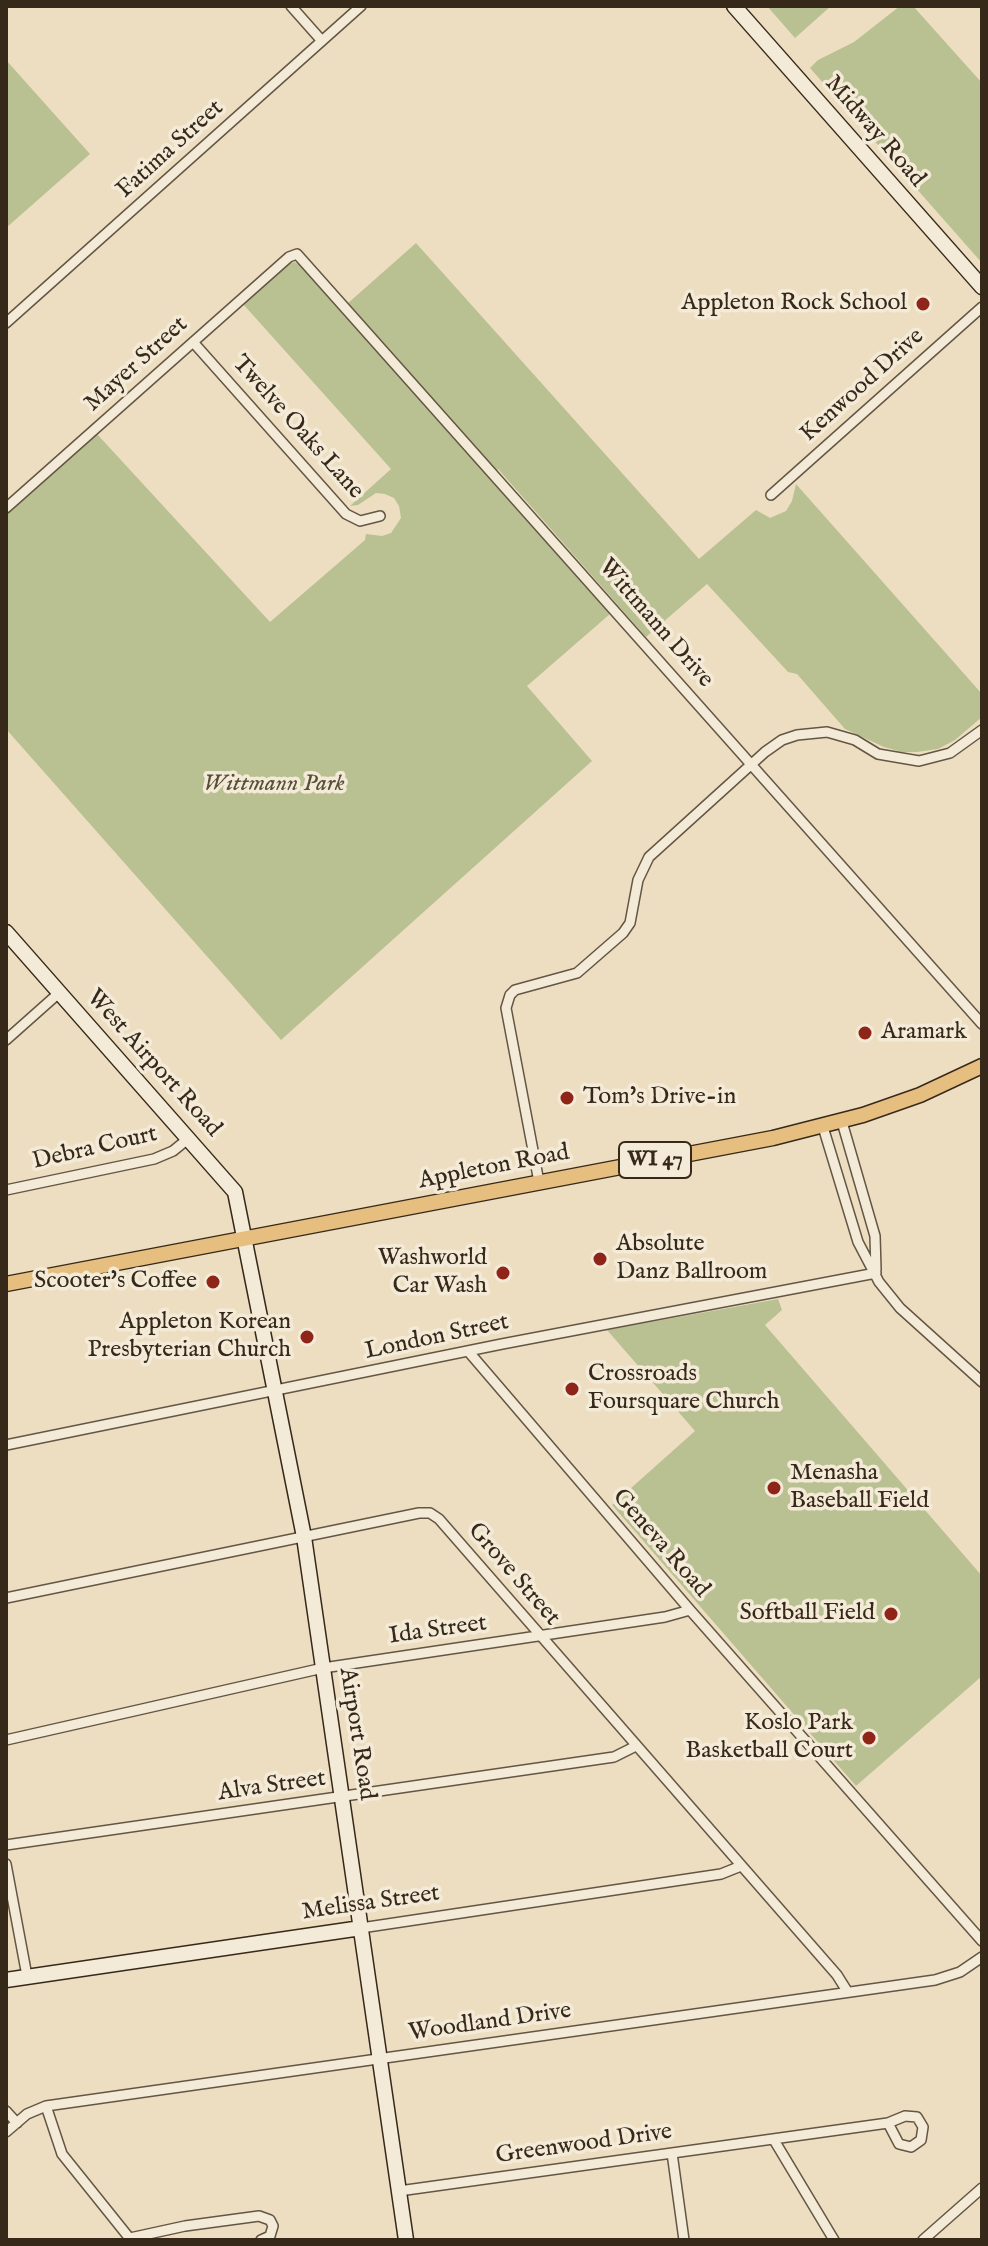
<!DOCTYPE html>
<style>
body{margin:0}
#map{position:relative;width:988px;height:2246px;overflow:hidden;background:#eddec1;font-family:"IM FELL English",serif}
canvas{display:block}
.frame{position:absolute;inset:0;border:8px solid #37291a;pointer-events:none}
</style>
<div id="map">
<canvas width="988" height="2246"></canvas>
<div class="frame"></div>
</div>
<script>
const c = document.querySelector('canvas').getContext('2d');
c.lineJoin = 'round';
function fill(path, color) { c.fillStyle = color; c.fill(path, 'evenodd'); }
const poly = rows => new Path2D(rows.map(r => 'M' + r).join(''));
function stroke(path, color, width, dash) { c.strokeStyle = color; c.lineWidth = width; c.lineCap = dash ? 'butt' : 'round'; c.setLineDash(dash || []); c.stroke(path); }
function label(font, color, halo, rows, align = 'center') {
  c.font = font + ' "IM FELL English",serif'; c.lineWidth = 7; c.setLineDash([]); c.textBaseline = 'middle'; c.strokeStyle = halo; c.fillStyle = color; for (const [text, x, y, turn = 0] of rows) {
    c.save(); c.translate(x, y); c.rotate((+turn || 0) * Math.PI / 180); c.textAlign = isNaN(turn) ? turn : align; if (halo) c.strokeText(text, 0, 0); c.fillText(text, 0, 0); c.restore();
  }
}
fill(poly([
 [767,6,831,6,795,38],
 [900,6,913,6,982,83,982,263,810,68,818,60,854,42],
 [6,60,90,154,6,228],
 [416,243,699,559,756,510,770,518,786,511,792,501,796,484,982,694,982,717,955,740,938,749,917,752,902,752,884,747,845,729,797,674,788,672,707,584,646,637,498,469,489,478,610,614,527,686,592,761,281,1040,6,729,6,515,97,434,270,622,365,540,366,534,382,536,391,533,401,518,399,506,394,498,385,494,376,493,358,505,350,506,391,469,243,304,287,265,294,262,303,266,347,304],
 [778,1299,782,1310,765,1325,982,1576,982,1676,856,1786,612,1505,695,1431,607,1330]
]), '#b9c192');
const street = poly([
 [291,6,322,41],
 [6,323,361,6],
 [193,342,346,514,360,521,380,516],
 [771,495,982,307],
 [6,508,289,257,297,254,982,1024],
 [6,1040,60,992],
 [842,1122,875,1236,876,1270],
 [823,1127,858,1242,879,1282,900,1308,982,1382],
 [539,1182,506,1008,510,995,515,990,577,973,623,933,630,923,638,880,649,857,765,752,782,740,797,735,827,732,855,740,878,754,919,761,950,753,982,730],
 [6,1190,154,1159,173,1151,189,1138],
 [468,1351,690,1610,982,1941],
 [6,1445,502,1344,876,1273],
 [6,1598,419,1513,430,1513,439,1519,837,1975,847,1991],
 [6,1740,323,1668,665,1617,690,1610],
 [6,1845,614,1757,636,1746],
 [6,1864,27,1976],
 [361,1928,721,1874,741,1866],
 [46,2106,62,2154,131,2240],
 [6,2111,17,2123],
 [905,2116,917,2117,923,2127,921,2140,911,2147,899,2144,888,2123,905,2116],
 [6,2132,27,2114,46,2106,935,1980,960,1972,982,1957],
 [774,2140,834,2240],
 [672,2153,684,2240],
 [399,2191,888,2123],
 [130,2238,185,2226,259,2216,270,2220,273,2226,270,2236,261,2240],
 [923,2240,982,2188]
]);
const secondary = poly([
 [734,6,982,287],
 [6,932,235,1192,304,1537,406,2240],
 [6,1980,361,1928]
]);
const primary = poly([
 [6,1284,773,1138,863,1115,920,1095,982,1066]
]);
stroke(street, '#645644', 12);
stroke(secondary, '#37291a', 17);
stroke(primary, '#37291a', 17);
stroke(street, '#f3ead7', 9);
stroke(secondary, '#f3ead7', 14);
stroke(primary, '#e6bf80', 14);
for (const [x, y, r, color] of [
 [923,304,8,"#8f2418"],
 [865,1033,8,"#8f2418"],
 [567,1098,8,"#8f2418"],
 [600,1259,8,"#8f2418"],
 [503,1273,8,"#8f2418"],
 [213,1282,8,"#8f2418"],
 [307,1337,8,"#8f2418"],
 [572,1389,8,"#8f2418"],
 [774,1488,8,"#8f2418"],
 [891,1614,8,"#8f2418"],
 [869,1738,8,"#8f2418"]
]) { const dot = new Path2D(); dot.arc(x, y, r, 0, 2 * Math.PI); c.fillStyle = color; c.fill(dot); stroke(dot, '#f3ead7', 3); }
for (const [x, y, w] of [
 [655,1160,72]
]) { const box = new Path2D(); box.roundRect(x - w / 2, y - 18, w, 36, 6); c.fillStyle = '#f3ead7'; c.fill(box); stroke(box, '#37291a', 2); }
label('bold 22px', '#37291a', null, [
 ["WI 47",655,1160]
]);
label('24px', '#37291a', '#f3ead7', [
 ["Midway Road",874,132,49],
 ["Fatima Street",171,150,-42],
 ["Mayer Street",137,365,-42],
 ["Kenwood Drive",863,386,-42],
 ["Twelve Oaks Lane",297,428,48],
 ["Wittmann Drive",655,624,49],
 ["West Airport Road",153,1064,48],
 ["Debra Court",95,1149,-13],
 ["Appleton Road",494,1168,-11],
 ["London Street",437,1338,-12],
 ["Geneva Road",660,1544,49],
 ["Grove Street",513,1575,49],
 ["Ida Street",438,1631,-8],
 ["Airport Road",356,1734,81],
 ["Alva Street",272,1787,-8],
 ["Melissa Street",371,1904,-8],
 ["Woodland Drive",490,2023,-8],
 ["Greenwood Drive",584,2145,-8]
]);
label('24px', '#37291a', '#f3ead7', [
 ["Appleton Rock School",907,304],
 ["Aramark",881,1033,"left"],
 ["Tom's Drive-in",583,1098,"left"],
 ["Absolute",616,1245,"left"],
 ["Danz Ballroom",616,1273,"left"],
 ["Washworld",487,1259],
 ["Car Wash",487,1287],
 ["Scooter's Coffee",197,1282],
 ["Appleton Korean",291,1323],
 ["Presbyterian Church",291,1351],
 ["Crossroads",588,1375,"left"],
 ["Foursquare Church",588,1403,"left"],
 ["Menasha",790,1474,"left"],
 ["Baseball Field",790,1502,"left"],
 ["Softball Field",875,1614],
 ["Koslo Park",853,1724],
 ["Basketball Court",853,1752]
], 'right');
label('italic 24px', '#584f38', '#f3ead7', [
 ["Wittmann Park",274,785]
]);
</script>
